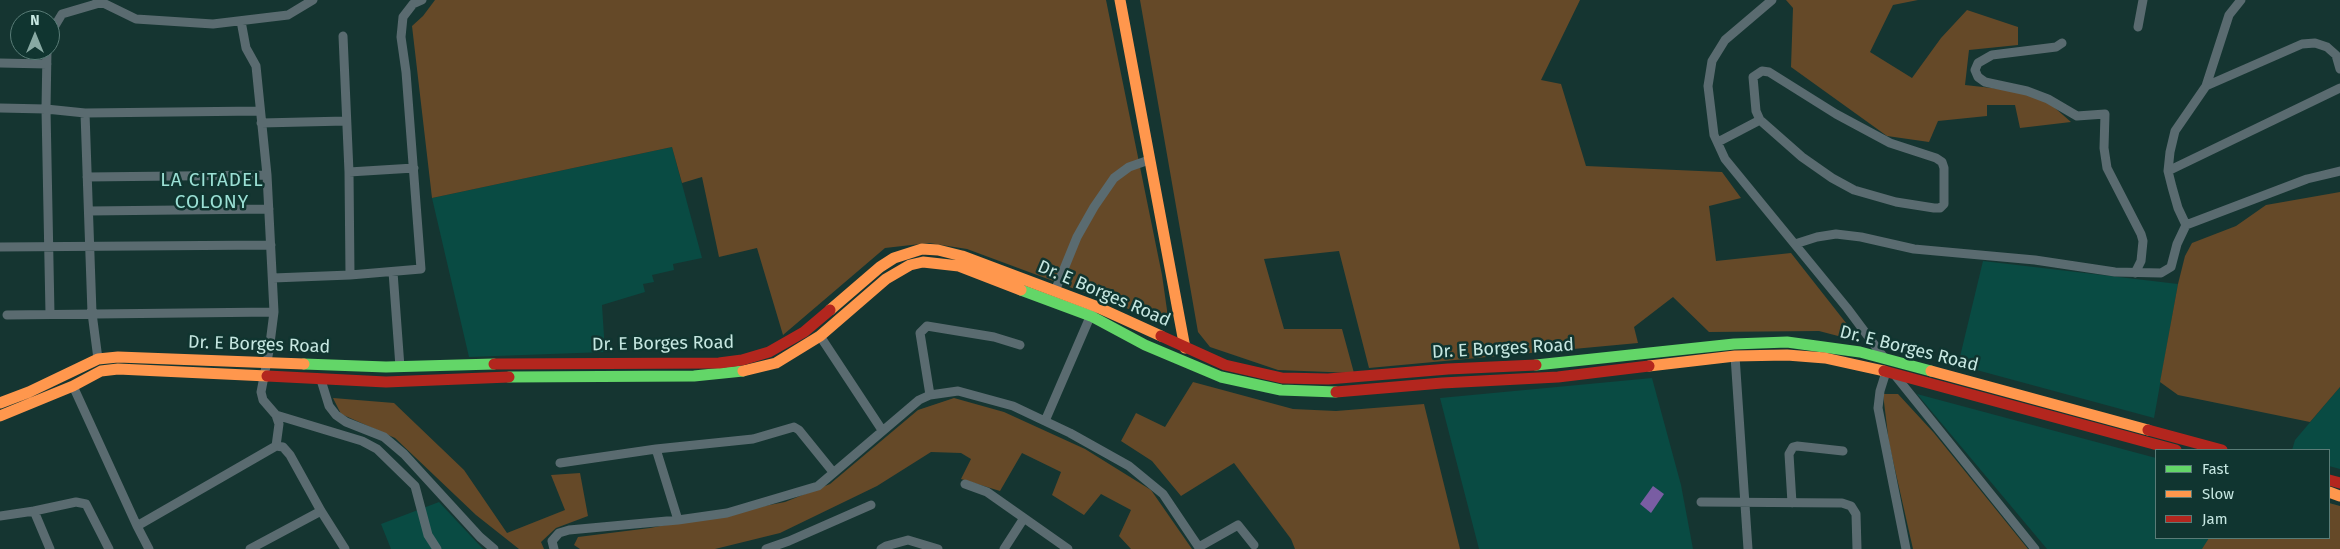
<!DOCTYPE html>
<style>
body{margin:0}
#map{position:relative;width:2340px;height:549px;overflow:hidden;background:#153531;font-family:"Fira Sans",sans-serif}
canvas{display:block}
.legend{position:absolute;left:2155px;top:449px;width:175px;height:90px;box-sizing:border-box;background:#103530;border:1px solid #597c77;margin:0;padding:6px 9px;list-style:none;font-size:15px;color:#c6e7e1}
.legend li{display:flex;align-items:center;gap:10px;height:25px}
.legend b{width:25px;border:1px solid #597c77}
.north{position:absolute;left:10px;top:10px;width:50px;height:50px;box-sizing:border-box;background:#103530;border:1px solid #597c77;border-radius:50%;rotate:0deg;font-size:14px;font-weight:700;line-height:20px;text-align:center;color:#c6e7e1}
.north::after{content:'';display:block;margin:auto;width:18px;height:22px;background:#88a9a3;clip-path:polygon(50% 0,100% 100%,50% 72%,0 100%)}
</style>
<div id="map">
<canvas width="2340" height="549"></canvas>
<ul class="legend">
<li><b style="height:6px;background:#63d668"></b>Fast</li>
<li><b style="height:6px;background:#ff974d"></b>Slow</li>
<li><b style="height:6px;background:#b3261e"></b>Jam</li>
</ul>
<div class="north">N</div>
</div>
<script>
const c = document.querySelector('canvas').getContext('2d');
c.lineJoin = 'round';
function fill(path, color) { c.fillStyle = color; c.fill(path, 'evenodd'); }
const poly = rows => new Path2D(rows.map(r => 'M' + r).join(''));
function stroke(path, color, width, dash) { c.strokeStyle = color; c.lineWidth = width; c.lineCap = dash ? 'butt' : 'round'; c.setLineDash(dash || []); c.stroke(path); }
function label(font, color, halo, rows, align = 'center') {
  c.font = font + ' "Fira Sans",sans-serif'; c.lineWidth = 5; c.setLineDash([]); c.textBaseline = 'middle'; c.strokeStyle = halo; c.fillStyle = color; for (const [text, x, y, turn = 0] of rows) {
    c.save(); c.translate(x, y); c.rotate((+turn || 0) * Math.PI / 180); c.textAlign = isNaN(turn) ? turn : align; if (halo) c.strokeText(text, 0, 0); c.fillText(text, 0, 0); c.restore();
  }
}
fill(poly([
 [672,147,702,258,673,264,674,270,652,275,654,282,643,284,645,292,602,305,605,352,469,357,432,198],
 [1983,261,2178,284,2154,418,1958,365],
 [1652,378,1681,485,1693,549,1479,549,1440,398],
 [2340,387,2340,469,2329,466,2329,450,2292,450,2295,440],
 [1917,394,2156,458,2156,538,2329,538,2329,503,2340,506,2340,549,2047,549],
 [439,502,483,549,391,549,381,524]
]), '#094b43');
fill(poly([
 [435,0,1106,0,1162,275,1169,324,967,249,929,243,885,248,783,335,757,248,719,257,702,177,682,183,672,147,432,198,412,26,423,16],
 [1140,0,1580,0,1541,80,1561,84,1586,166,1722,172,1741,198,1709,206,1716,261,1791,253,1861,342,1819,331,1709,332,1673,297,1634,327,1638,343,1369,368,1339,251,1264,259,1284,329,1342,329,1354,373,1278,370,1210,347,1198,332],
 [1786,0,1918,0,1893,5,1870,52,1912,78,1941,38,1967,10,2018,27,2018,45,1969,50,1965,85,2010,90,2047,101,2071,122,2020,128,2015,105,1987,105,1987,116,1938,121,1929,142,1887,136,1791,67,1793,8],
 [2340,192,2340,387,2310,422,2178,395,2160,382,2178,284,2185,256,2192,243,2236,226,2266,205],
 [1193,382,1293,409,1336,411,1424,404,1460,549,1295,549,1291,539,1234,463,1181,496,1152,461,1121,441,1136,413,1165,427],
 [1883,394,1898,394,1934,433,2028,549,1913,549,1889,443],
 [333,398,394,403,464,470,507,533,565,510,551,475,580,473,588,516,556,528,541,542,544,549,519,549,476,515,395,438,341,414],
 [954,398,1004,412,1085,449,1151,490,1192,549,1131,549,1119,536,1131,510,1101,494,1084,515,1052,495,1061,472,1022,453,1000,491,961,479,971,459,961,453,931,452,877,486,780,533,715,549,580,549,574,545,578,537,650,528,785,502,830,484,918,410],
 [2329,503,2340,506,2340,549,2202,549,2209,538,2329,538]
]), '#654928');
fill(poly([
 [1653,486,1664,494,1651,513,1640,504]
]), '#795da3');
stroke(poly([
 [97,0,136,19,213,24,288,15,313,0],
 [1772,0,1725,40,1712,61,1708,86,1714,135,1725,159,1847,308,1885,359],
 [241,21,246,48,256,66,267,175],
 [2138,27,2143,0],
 [50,34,62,14,103,2],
 [343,36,349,172,350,275],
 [2062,43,2056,47,1992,55,1978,63,1975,70,1978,77,1985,82,2027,91,2048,99,2077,116,2105,114,2104,148,2107,168,2141,234,2143,241,2141,261,2135,273],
 [47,50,46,109,85,113,260,111],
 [0,63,47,64],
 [2206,86,2229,15,2241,0],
 [0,108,46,109,50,314],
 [85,113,92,313,98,359],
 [261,123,346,121],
 [1718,142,1760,120,1756,111,1753,77,1762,71,1769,72,1836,114,1890,143,1936,158,1942,162,1944,168,1944,204,1940,208,1934,208,1896,202,1854,190,1832,178,1802,157,1760,120],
 [2168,171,2340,88],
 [349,172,414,168],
 [87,177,267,175,274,312,269,351,261,392,263,400,276,415,279,424,276,446,137,526],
 [89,211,269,209],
 [2186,225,2307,179,2340,171],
 [1795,244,1817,237,1836,234,1861,237,1914,249,2035,260,2115,272,2161,273,2171,267,2177,244,2186,225,2178,208,2172,187,2168,171,2170,152,2175,131,2206,86,2302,44,2315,43,2327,47,2336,55,2340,69],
 [0,247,271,245],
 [393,272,400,367],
 [273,278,350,275,421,269,406,72,401,37,403,17,413,4,422,0],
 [1055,291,1077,237,1094,207,1114,178,1129,167,1149,160],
 [7,315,274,312],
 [820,336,882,430],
 [1735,356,1748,549],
 [1886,372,1880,391,1878,408,1906,549],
 [1894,374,2035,549],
 [321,380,329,406,336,415,346,422,384,437,404,454,480,537,494,549],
 [73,386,137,526,149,549],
 [930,395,920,333,927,326,994,337,1020,345],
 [276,415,362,441,377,449,415,486,428,535,437,549],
 [1045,421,1093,310],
 [276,446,283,447,290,455,321,511,345,549],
 [656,449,678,520],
 [560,463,656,449,753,439,794,427,799,430,833,472],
 [965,484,987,492,1068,549],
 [1701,502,1842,503,1851,506,1856,514,1857,549],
 [1792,503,1789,454,1793,447,1797,446,1843,451],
 [34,511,76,502,86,504,109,549],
 [0,516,34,511,50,549],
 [1199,547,1238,525,1254,545],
 [250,549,321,511],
 [554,549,552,541,559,533,569,530,678,520,727,513,818,486,919,400,930,395,958,391,1013,406,1070,433,1129,466,1163,494,1200,549],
 [766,549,789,541,871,505],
 [881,549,886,546,908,540,938,549],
 [1004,549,1024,518]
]), '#5a6b70', 9);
stroke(poly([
 [1021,290,1091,316,1145,345,1221,377,1281,390,1336,392],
 [304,364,386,367,494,364],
 [1536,365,1734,344,1787,342,1860,352,1931,371],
 [509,377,694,376,743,371]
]), '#63d668', 11);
stroke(poly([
 [1120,0,1185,348],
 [830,310,880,267,894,258,922,249,938,250,962,256,1095,306,1161,336],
 [1649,366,1735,356,1787,355,1825,358,1884,371],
 [743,371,776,363,820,336,886,279,910,265,923,262,959,266,1021,290],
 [1931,371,2148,430],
 [0,403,29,392,98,359,118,357,304,364],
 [0,416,73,386,101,371,118,369,267,376],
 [2329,492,2340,496]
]), '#ff974d', 11);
stroke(poly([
 [1161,336,1225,365,1282,378,1328,379,1448,369,1536,365],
 [494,364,719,363,742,360,769,352,804,332,830,310],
 [1884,371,2176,450],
 [267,376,386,382,509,377],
 [1336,392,1442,383,1558,377,1649,366],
 [2148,430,2222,450],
 [2329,480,2340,483]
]), '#b3261e', 11);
label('18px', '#c6e7e1', '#103530', [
 ["Dr. E Borges Road",1104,294,23],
 ["Dr. E Borges Road",663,344,-1],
 ["Dr. E Borges Road",259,345,2],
 ["Dr. E Borges Road",1503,349,-3],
 ["Dr. E Borges Road",1909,349,14]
]);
c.letterSpacing = '1px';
label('19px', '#9be0d5', '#103530', [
 ["LA CITADEL",212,181],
 ["COLONY",212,203]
]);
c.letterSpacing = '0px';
</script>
